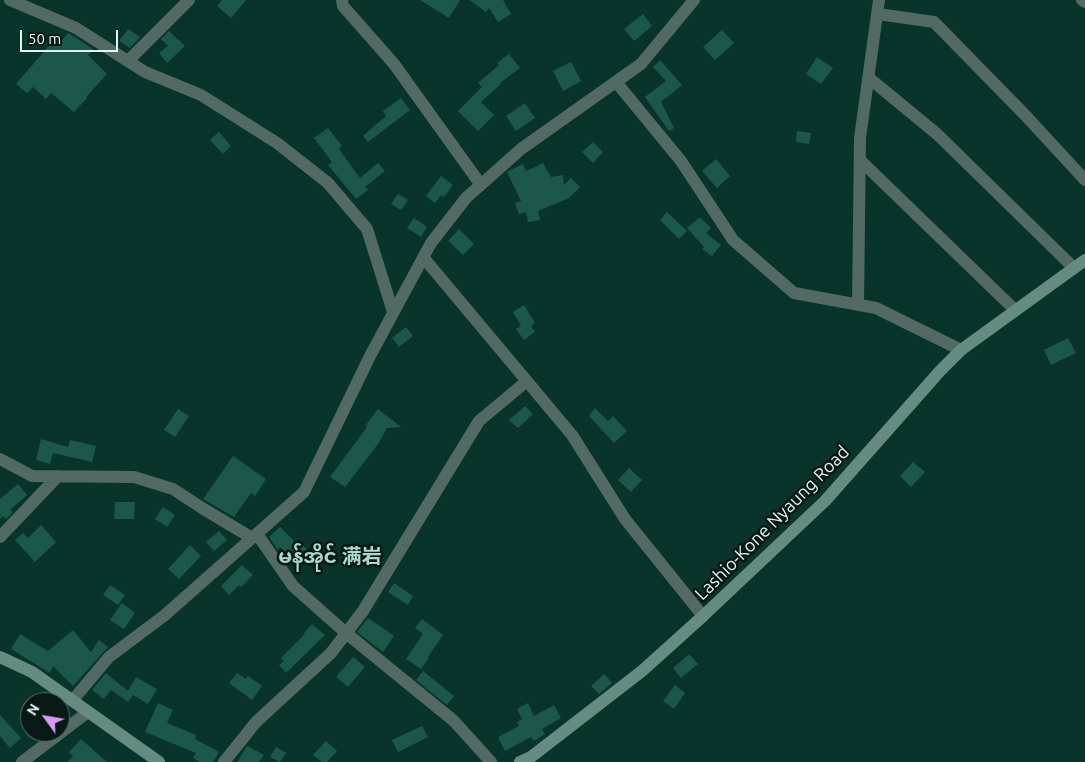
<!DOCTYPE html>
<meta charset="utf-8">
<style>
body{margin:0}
#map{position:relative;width:1085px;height:762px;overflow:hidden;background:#09342c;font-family:Ubuntu,sans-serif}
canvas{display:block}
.north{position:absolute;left:20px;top:692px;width:50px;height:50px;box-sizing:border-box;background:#081815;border:1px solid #5f716d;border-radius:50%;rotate:302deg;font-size:14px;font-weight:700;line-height:20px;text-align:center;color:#e1f6f1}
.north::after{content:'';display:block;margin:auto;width:18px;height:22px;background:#da9af7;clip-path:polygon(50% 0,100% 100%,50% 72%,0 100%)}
.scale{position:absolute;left:20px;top:30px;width:98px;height:22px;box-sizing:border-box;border:2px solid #e1f6f1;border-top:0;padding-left:6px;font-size:15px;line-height:18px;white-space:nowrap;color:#e1f6f1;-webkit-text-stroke:4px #081815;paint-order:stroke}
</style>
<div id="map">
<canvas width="1085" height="762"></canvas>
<div class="north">N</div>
<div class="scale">50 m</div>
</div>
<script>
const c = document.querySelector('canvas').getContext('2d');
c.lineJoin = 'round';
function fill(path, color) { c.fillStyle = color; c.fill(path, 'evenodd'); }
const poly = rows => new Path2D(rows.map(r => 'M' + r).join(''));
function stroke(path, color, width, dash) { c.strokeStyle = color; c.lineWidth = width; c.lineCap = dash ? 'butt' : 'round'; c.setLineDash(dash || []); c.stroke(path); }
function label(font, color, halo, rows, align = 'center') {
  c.font = font + ' Ubuntu,"Noto Sans SC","Noto Sans Myanmar",sans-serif'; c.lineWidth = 5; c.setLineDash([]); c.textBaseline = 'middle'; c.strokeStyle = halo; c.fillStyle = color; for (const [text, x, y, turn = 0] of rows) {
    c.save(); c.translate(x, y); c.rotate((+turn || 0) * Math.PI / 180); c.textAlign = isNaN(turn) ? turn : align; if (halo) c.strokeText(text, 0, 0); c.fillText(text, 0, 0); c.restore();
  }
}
fill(poly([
 [222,0,246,0,231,18,217,6],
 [420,0,460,0,449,18],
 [469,0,503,0,511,14,498,22,489,8,486,12],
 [643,14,652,26,634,41,624,29],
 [128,29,140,37,130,48,119,41],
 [722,30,734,43,715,60,703,47],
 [169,31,185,46,167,63,159,53,168,46,161,39],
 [68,33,93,49,88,55,107,74,86,97,87,98,74,112,51,93,46,99,33,87,27,93,16,84,53,41,58,45],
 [509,54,520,68,500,83,501,84,481,102,494,115,478,131,458,111,482,87,478,83,499,65,497,63],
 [817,57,833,68,821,84,806,74],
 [660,60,682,85,661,102,674,128,669,131,645,97,666,81,653,67],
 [571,62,581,81,563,91,553,71],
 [401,98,410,110,368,142,363,136,386,116,383,111],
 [525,103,535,118,516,131,506,116],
 [328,128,342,146,339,149,360,178,378,163,385,171,365,187,368,190,356,199,328,165,332,162,314,138],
 [797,131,811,133,809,144,796,142],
 [219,132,231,146,223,154,210,140],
 [593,142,603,152,593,163,582,152],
 [716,159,730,176,717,188,702,171],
 [543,163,551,177,563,175,564,185,571,178,580,187,569,198,538,211,540,220,528,222,526,212,519,214,515,203,521,201,507,172,523,164,526,171],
 [441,176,453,185,444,197,441,195,435,203,426,196],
 [398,194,408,200,401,210,391,204],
 [667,212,687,231,679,239,660,220],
 [700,217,711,228,706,233,721,245,712,256,702,249,704,247,687,228],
 [414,218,427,227,421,237,407,228],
 [459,229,474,244,463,255,448,241],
 [524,305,535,323,531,326,535,332,524,340,516,329,521,326,513,312],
 [406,327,413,336,399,347,392,338],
 [1068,338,1076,353,1051,365,1044,350],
 [525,406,533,414,518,428,509,420],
 [595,408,608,421,613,416,627,431,614,443,589,416],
 [178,409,189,416,175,437,164,430],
 [378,409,401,427,387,428,378,444,345,487,330,477,367,427,366,425],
 [41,439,68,447,70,440,96,446,92,462,53,453,50,464,36,460],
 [233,456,266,479,255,496,251,493,234,517,203,499],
 [913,462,925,472,911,487,900,476],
 [629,468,642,480,631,492,618,480],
 [18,484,27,495,10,510,13,512,6,519,3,516,0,519,0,499],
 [115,502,135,502,134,519,114,519],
 [163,507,175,515,167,527,155,519],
 [41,525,56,542,35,562,15,540,23,533,28,538],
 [280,527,298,545,300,543,311,553,300,565,280,547,278,550,269,537],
 [219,531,227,540,214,551,206,542],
 [190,545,201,556,179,579,168,569],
 [242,565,253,575,241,587,239,585,229,595,221,586],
 [394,583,413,596,408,605,388,592],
 [110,585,125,595,118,605,103,595],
 [122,603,135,613,124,629,110,620],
 [368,618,394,636,383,652,357,632],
 [422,619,443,635,428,657,429,658,421,669,406,659,423,634,415,628],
 [312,624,325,635,286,673,279,665,284,661,281,658,305,634,304,633],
 [73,630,91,652,99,640,108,647,73,686,53,666,50,673,11,649,20,634,48,651],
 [689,654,698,664,681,678,673,668],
 [353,657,365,667,348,687,336,677],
 [423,671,454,696,447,705,416,680],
 [106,673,128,691,136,677,157,689,148,704,133,695,128,702,111,690,104,699,92,690],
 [237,673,246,679,248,676,262,686,252,700,229,683],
 [604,674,612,683,599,694,591,686],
 [675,685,685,693,674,709,663,701],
 [158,703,173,710,167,723,196,735,195,739,219,752,213,762,200,762,193,758,196,753,145,732],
 [528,703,534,716,554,705,561,718,542,729,545,734,534,741,531,737,505,751,498,737,519,726,517,722,522,719,517,709],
 [0,715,21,738,10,748,0,736],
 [422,726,428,737,398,752,392,740],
 [81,739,107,762,68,762,73,756,69,752],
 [326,741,337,751,327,762,322,762,313,755],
 [247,746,264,755,259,762,237,762],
 [276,747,286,753,280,762,270,757]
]), '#1c574c');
stroke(poly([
 [10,0,76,28,145,72,201,95,277,143,328,183,367,229,393,312],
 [342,0,343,6,394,64,481,185],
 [1082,0,1085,2],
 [878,14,934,22,1026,116,1085,180],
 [128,61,189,0],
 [869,78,937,134,1074,268],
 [616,82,681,161,733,240,794,293,876,308,961,350],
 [860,160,1015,310],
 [423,257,572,435,625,519,703,616],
 [858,305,860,138,879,0],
 [0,459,32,476,134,477,173,489,202,508,252,538],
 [257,534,293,586,346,633,454,721,491,762],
 [0,537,58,476],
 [72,701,109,657,165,615,304,492,370,356,431,243,466,198,521,149,641,64,694,0],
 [22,762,88,712],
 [224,762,256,722,331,653,363,611,479,421,527,381]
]), '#526964', 12);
stroke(poly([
 [0,657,32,672,159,762],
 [520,762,531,757,642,671,703,616,825,501,940,371,961,350,1085,260]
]), '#668b82', 12);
label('18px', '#e1f6f1', '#081815', [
 ["Lashio-Kone Nyaung Road",772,523,-45]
]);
label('bold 20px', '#acd7cc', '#081815', [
 ["မန်အိုင် 满岩",330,556]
]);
</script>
